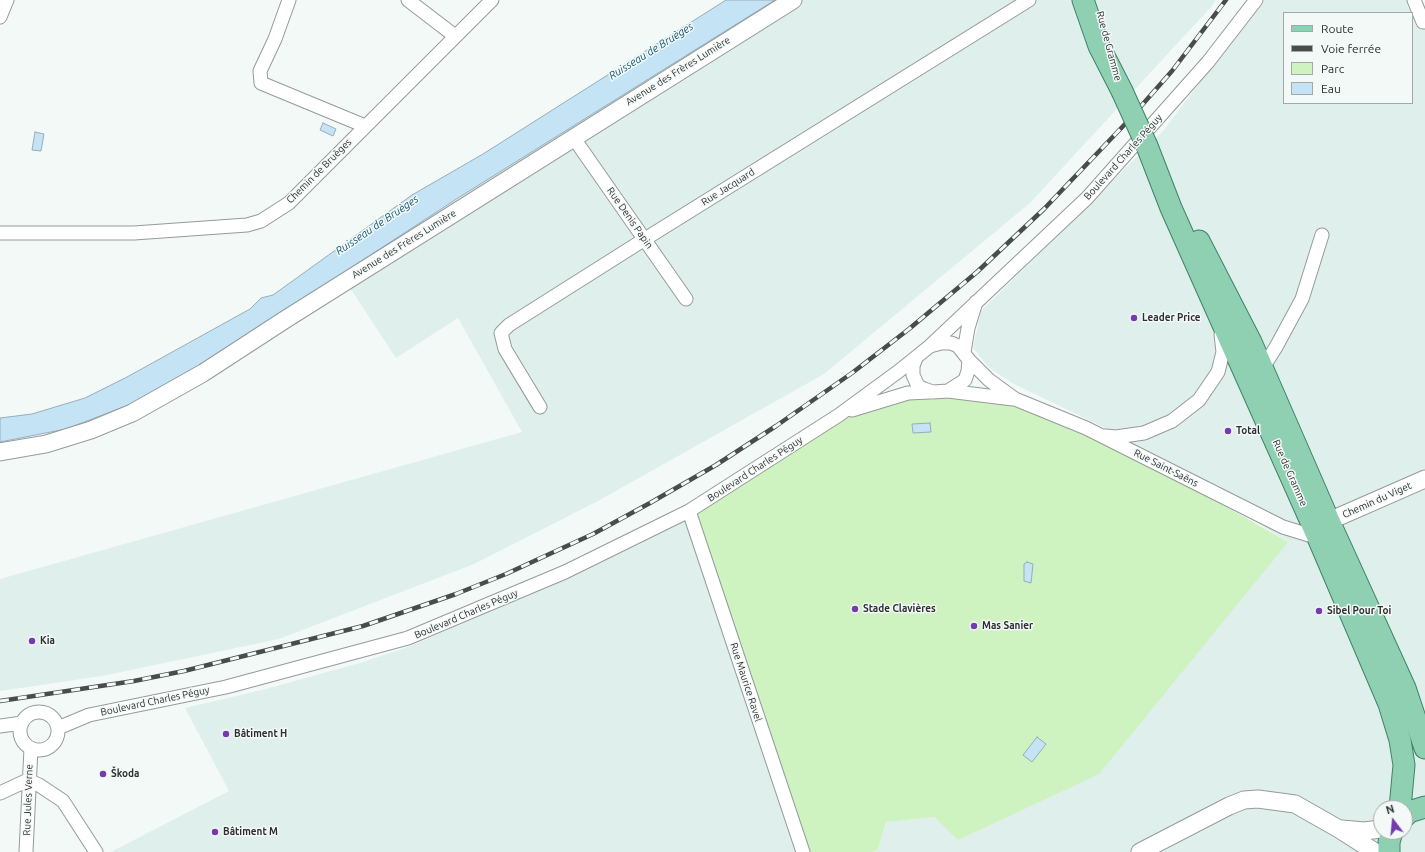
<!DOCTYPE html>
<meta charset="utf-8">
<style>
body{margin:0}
#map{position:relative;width:1425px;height:852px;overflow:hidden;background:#f3f9f7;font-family:Ubuntu,sans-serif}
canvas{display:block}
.legend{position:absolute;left:1283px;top:12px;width:130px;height:92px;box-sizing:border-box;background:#f3f9f7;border:1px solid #a4a9a7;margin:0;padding:5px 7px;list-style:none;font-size:12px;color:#2e3030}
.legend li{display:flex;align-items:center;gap:8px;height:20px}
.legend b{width:20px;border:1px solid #a4a9a7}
.north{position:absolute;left:1373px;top:800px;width:40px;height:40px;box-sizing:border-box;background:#f3f9f7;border:1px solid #a4a9a7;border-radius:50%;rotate:344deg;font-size:11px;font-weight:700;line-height:16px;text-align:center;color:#2e3030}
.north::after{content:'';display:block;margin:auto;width:14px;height:18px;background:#763aaf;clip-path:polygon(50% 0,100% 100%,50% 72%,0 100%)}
</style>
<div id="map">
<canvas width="1425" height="852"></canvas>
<ul class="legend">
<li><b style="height:5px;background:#8fd0b3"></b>Route</li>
<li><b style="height:5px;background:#4a4c4c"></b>Voie ferrée</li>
<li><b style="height:11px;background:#cef2c0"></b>Parc</li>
<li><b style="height:11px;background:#c4e3f5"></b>Eau</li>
</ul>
<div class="north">N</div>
</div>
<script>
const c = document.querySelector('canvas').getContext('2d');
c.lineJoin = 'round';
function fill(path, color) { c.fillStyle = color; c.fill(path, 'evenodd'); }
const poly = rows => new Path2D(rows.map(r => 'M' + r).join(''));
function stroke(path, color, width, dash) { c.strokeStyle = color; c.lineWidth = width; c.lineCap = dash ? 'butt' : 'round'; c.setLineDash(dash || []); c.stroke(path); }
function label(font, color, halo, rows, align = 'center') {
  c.font = font + ' Ubuntu,sans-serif'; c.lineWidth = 3; c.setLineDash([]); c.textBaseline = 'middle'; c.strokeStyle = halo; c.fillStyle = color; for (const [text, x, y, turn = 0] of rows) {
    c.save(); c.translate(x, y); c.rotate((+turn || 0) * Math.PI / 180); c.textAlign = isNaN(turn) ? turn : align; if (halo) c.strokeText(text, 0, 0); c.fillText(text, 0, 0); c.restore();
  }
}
fill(poly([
 [775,0,1216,0,1211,7,1030,203,824,374,598,501,474,564,279,639,102,676,0,691,0,579,522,432,458,318,396,358,341,274,536,149],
 [1262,0,1417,0,1425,16,1425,852,872,852,878,849,886,822,935,817,1288,542,1105,428,1014,384,989,368,973,348,981,311,1164,130],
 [1284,13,1412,13,1412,103,1284,103],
 [1381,808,1405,808,1405,832,1381,832],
 [689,511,803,852,111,852,229,791,185,708,262,690,360,663,408,647,498,608]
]), '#dfefec');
fill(poly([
 [908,393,1015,399,1101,436,1288,542,1099,774,958,840,935,817,886,822,878,849,872,852,803,852,689,511,839,415]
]), '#cef2c0');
const water = poly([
 [726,0,775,0,458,198,208,361,139,401,66,429,0,442,0,418,32,414,85,398,127,377,250,309,261,298,273,295,412,195,483,154,726,0],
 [323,123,336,129,333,136,320,130,323,123],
 [35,132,44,134,41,151,32,150,35,132],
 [930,423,931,432,913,433,912,424,930,423],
 [1027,562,1033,564,1031,583,1024,581,1024,564,1027,562],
 [1037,737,1046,744,1032,762,1023,755,1037,737]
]);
fill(water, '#c4e3f5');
stroke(water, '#97adba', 1);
const minor = poly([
 [289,0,275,39,260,71,261,83,365,126],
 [408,0,455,36],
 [1414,0,1423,22,1425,22],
 [0,17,7,0],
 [573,137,686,299],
 [0,233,134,233,247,225,261,221,289,203,492,0],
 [964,352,968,328,976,302],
 [916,358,913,366,913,375,918,386,924,389,933,392,948,391,965,380,968,371,969,360,958,346,951,343,941,343,930,346],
 [969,360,989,380,1015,399,1086,428,1283,527,1309,535,1316,533],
 [1259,370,1262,369,1276,347,1302,299,1322,235],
 [948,391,1013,399],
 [540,407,505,349,501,333,509,325,645,239,1029,0],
 [852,410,908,393,930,392],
 [1105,436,1116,437,1144,433,1172,421,1199,400,1218,372,1223,352,1221,334],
 [689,511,803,852],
 '20 731a19 19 0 1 1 38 0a19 19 0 1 1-38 0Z',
 [0,726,22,723],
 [58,728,89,715,226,687,408,638,565,572,689,511,839,415,899,371,930,346,1087,198,1208,62,1256,0],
 [28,780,39,785,63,801,96,852],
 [0,793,28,780],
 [26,852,31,748]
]);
const tertiary = poly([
 [0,452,46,444,91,430,132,413,203,373,286,319,793,0],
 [1329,521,1425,479],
 [1342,829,1364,831,1381,829],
 [1140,852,1229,806,1244,800,1258,799,1295,804,1339,829,1375,852]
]);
const primary = poly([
 [1083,0,1099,46,1122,91],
 [1147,146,1171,208,1316,533,1389,704,1400,740,1404,765,1400,808],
 [1199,241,1251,342,1329,521,1405,688,1425,748],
 [1405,816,1409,812,1425,807],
 [1389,852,1389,842,1392,832]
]);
stroke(minor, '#959b9a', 15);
stroke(tertiary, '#959b9a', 19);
stroke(primary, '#3d8364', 23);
stroke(minor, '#fff', 13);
stroke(tertiary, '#fff', 17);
stroke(primary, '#8fd0b3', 21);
const rail = poly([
 [0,701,134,681,184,671,363,626,456,594,506,574,593,534,650,503,716,465,776,426,852,373,909,329,977,272,1044,209,1127,122,1172,71,1226,0]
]);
stroke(rail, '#4a4c4c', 4.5);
stroke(rail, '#f3f9f7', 3, [9]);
const primaryBridge = poly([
 [1122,91,1147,146]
]);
stroke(primaryBridge, '#3d8364', 23, []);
stroke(primaryBridge, '#8fd0b3', 21);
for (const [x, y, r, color] of [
 [1134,318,4,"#763aaf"],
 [1228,431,4,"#763aaf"],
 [855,609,4,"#763aaf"],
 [1319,611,4,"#763aaf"],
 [974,626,4,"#763aaf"],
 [32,641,4,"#763aaf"],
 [226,734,4,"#763aaf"],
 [103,774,4,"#763aaf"],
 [215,832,4,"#763aaf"]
]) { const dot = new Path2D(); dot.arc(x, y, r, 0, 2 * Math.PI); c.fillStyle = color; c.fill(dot); stroke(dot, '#f3f9f7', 1.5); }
label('10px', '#2e3030', '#f3f9f7', [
 ["Rue de Gramme",1109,46,75],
 ["Avenue des Frères Lumière",678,71,-32],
 ["Boulevard Charles Péguy",1123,157,-48],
 ["Chemin de Bruèges",319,171,-45],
 ["Rue Jacquard",728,187,-32],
 ["Rue Denis Papin",630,218,55],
 ["Avenue des Frères Lumière",404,244,-32],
 ["Rue Saint-Saëns",1166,468,27],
 ["Boulevard Charles Péguy",755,469,-33],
 ["Rue de Gramme",1290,473,66],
 ["Chemin du Viget",1377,500,-24],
 ["Boulevard Charles Péguy",466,614,-23],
 ["Rue Maurice Ravel",746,682,72],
 ["Boulevard Charles Péguy",155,701,-12],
 ["Rue Jules Verne",28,800,-88]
]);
label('bold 10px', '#2e3030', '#f3f9f7', [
 ["Leader Price",1142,318],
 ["Total",1236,431],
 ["Stade Clavières",863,609],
 ["Sibel Pour Toi",1327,611],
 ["Mas Sanier",982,626],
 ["Kia",40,641],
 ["Bâtiment H",234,734],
 ["Škoda",111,774],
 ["Bâtiment M",223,832]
], 'left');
label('italic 11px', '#175a77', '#f3f9f7', [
 ["Ruisseau de Bruèges",651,51,-32],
 ["Ruisseau de Bruèges",377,225,-34]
]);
</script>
